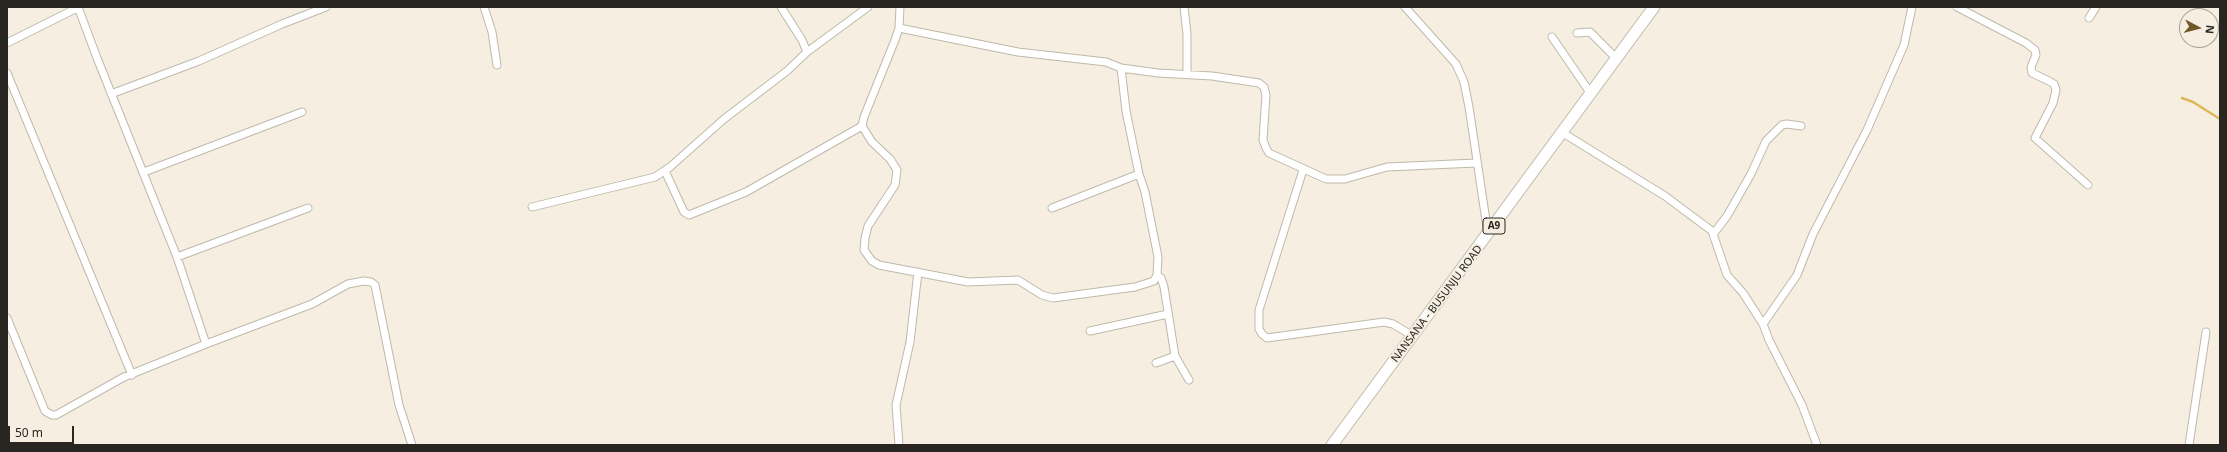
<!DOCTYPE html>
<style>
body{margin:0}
#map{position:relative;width:2227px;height:452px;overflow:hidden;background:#f6efe1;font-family:"Noto Sans",sans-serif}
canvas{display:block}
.frame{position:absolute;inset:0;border:8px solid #292621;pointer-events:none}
.north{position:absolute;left:2179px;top:8px;width:40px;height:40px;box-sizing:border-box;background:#f6efe1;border:1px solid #a49f94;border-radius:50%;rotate:97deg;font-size:11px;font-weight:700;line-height:16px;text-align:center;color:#292621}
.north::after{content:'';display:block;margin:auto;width:14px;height:18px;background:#6e5928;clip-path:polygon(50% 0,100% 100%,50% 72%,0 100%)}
.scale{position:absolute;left:8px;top:426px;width:66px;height:18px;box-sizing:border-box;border:2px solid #292621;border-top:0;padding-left:5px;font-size:12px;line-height:14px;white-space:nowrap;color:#292621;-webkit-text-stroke:3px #f6efe1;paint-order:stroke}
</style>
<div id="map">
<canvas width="2227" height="452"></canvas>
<div class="frame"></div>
<div class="north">N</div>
<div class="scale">50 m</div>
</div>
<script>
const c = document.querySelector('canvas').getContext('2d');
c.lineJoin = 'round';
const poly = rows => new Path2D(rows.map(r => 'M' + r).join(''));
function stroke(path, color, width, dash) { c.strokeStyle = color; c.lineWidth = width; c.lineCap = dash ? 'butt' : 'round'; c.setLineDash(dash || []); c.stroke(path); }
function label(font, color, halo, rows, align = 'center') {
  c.font = font + ' "Noto Sans",sans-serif'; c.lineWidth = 4; c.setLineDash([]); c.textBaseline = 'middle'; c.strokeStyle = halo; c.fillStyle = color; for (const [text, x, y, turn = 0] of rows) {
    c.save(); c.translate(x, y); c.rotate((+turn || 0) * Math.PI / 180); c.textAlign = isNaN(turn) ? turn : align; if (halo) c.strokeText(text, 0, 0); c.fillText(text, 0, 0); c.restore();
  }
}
stroke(poly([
 [2182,98,2193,102,2220,119]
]), '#deb75a', 2.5);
const minor = poly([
 [78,7,97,58,177,257,206,344,312,304,348,284,364,281,371,282,375,285,399,405,412,445],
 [484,7,492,32,497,65],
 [900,7,899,28,895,40,864,117,862,126,872,142,890,159,897,170,895,185,868,226,865,238,864,250,872,261,879,265,968,282,1018,280,1042,295,1053,298,1135,287,1154,281,1157,275,1158,257,1145,192,1139,174,1126,111,1121,68],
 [1184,7,1187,34,1187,74],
 [1405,7,1456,64,1464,82,1469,107,1488,234],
 [1957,7,2026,43,2035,50,2036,55,2031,67,2032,73,2049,81,2054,84,2056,90,2053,103,2035,138,2088,185],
 [2089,18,2096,7],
 [899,28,1018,52,1106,62,1121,68,1158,73,1212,76,1259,83,1264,87,1266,95,1263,140,1266,148,1269,153,1326,179,1345,179,1387,167,1476,163],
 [1577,33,1590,32,1617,59],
 [1552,37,1591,94],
 [7,43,79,7],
 [807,52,868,7],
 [7,73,132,375],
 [111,94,199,61,282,24,326,7],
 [1563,133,1665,196,1712,231,1727,275,1743,293,1763,324,1769,340,1802,405,1817,445],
 [1303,170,1259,310,1259,329,1262,334,1267,338,1384,322,1393,324,1413,336],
 [665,171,684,212,689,215,746,192,862,126],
 [144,172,302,112],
 [532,207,655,177,670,167,724,119,787,71,807,52,802,40,781,7],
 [1052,208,1139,174],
 [1714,233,1727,216,1751,174,1766,141,1782,125,1787,124,1801,126],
 [177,257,308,208],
 [1157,275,1161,278,1164,287,1175,356,1189,380],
 [7,318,45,411,52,415,56,415,124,377,206,344],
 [1763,324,1797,275,1813,234,1867,130,1904,45,1912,7],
 [1090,331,1168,314],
 [1156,363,1175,356],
 [899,445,896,405,910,342,918,272],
 [2189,445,2206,332]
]);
const primary = poly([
 [1332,445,1654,7]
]);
stroke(minor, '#bfb9ab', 9);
stroke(primary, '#bfb9ab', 13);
stroke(minor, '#fff', 7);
stroke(primary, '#fff', 11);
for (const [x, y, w] of [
 [1494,226,22]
]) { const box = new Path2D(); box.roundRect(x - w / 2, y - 8, w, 16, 3); c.fillStyle = '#f6efe1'; c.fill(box); stroke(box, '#292621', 1); }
label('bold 10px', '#292621', null, [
 ["A9",1494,226]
]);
label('11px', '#292621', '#f6efe1', [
 ["NANSANA - BUSUNJU ROAD",1437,304,-53]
]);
</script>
